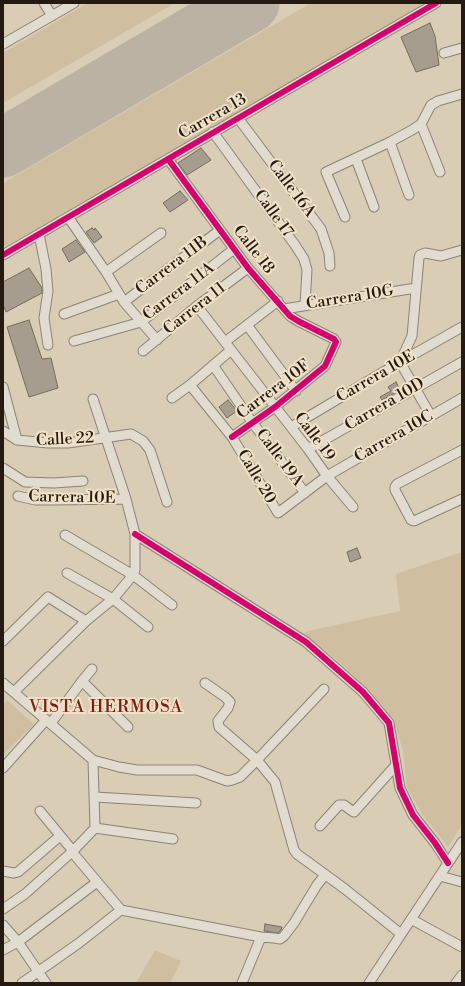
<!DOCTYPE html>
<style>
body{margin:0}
#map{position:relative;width:465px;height:986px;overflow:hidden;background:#dacdb6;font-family:"Libre Bodoni",serif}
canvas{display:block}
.frame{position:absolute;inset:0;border:4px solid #241a11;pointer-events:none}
</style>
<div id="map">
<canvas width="465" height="986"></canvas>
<div class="frame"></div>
</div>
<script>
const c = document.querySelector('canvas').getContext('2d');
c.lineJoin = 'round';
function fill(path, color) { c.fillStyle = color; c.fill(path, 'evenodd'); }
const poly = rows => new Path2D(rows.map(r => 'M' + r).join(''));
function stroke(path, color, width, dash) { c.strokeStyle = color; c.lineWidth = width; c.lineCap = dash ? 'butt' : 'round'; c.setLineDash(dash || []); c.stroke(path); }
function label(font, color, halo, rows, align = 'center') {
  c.font = font + ' "Libre Bodoni",serif'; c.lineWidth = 4; c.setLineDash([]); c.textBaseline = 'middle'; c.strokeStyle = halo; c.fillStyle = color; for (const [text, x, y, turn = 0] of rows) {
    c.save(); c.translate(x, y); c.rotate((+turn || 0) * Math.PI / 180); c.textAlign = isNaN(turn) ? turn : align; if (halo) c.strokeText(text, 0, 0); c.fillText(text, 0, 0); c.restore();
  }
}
fill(poly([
 [88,3,175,3,3,103,3,53],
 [311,3,425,3,139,171,3,248,3,183],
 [462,552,462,825,448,847,422,814,407,788,403,751,394,721,366,686,326,651,302,634,308,631,400,611,396,574],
 [7,700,34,724,3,755,3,704],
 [155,950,181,961,170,983,136,983]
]), '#d0bea0');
stroke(poly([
 [3,148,250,3]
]), '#bcb2a3', 59);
const building = poly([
 [430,23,435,36,439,65,416,72,401,37,430,23],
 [201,148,211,160,187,175,178,163,201,148],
 [180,191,188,200,170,212,163,203,180,191],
 [92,228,94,230,95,228,102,237,94,243,86,232,92,228],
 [76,240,85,252,69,262,62,249,76,240],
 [29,268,42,288,42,293,6,312,3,305,3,282,29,268],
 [29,320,42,359,51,358,58,388,29,397,7,327,29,320],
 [396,382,400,390,382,400,380,397,391,391,388,387,396,382],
 [228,400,237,411,227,418,219,407,228,400],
 [357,548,361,558,350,562,347,552,357,548],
 [265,924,282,927,281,930,278,933,264,931,265,924]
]);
fill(building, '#a69d8e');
stroke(building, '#736b5f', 1);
const minor = poly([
 [44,3,52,16],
 [3,44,74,3],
 [444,53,462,48],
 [238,118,321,229,329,253,330,266],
 [421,124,440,172],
 [213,132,295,245,304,259,307,270,305,305],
 [390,142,409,195],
 [168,159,248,268,290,316,298,321,334,339,336,342,325,366,275,407,232,437],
 [356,159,374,207],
 [68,217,106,272,124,302,157,340],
 [345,217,326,172,390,142,412,130,421,124,431,105,438,101,462,94],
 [39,234,46,269,48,291,44,318,48,345],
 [3,255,436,3],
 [106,272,161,233],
 [124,302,220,230],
 [197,306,308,449,327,476,353,507],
 [284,309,416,288],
 [64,314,119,294],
 [247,325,296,391],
 [74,341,141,322,234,249],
 [225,342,278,301],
 [143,351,197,306,248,268],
 [213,365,252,422,305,493],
 [190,385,232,437,278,513,327,476,462,398],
 [3,387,17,440],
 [172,398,190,385,231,350],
 [431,416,400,362,412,336,419,258,420,255,425,253,441,256,462,250],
 [291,427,400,362,462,327],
 [3,431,17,440,48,443,68,443,131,434,143,441,150,450,167,502],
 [308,449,462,362],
 [462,450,397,484,395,487,395,490,411,520,414,521,462,499],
 [3,468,25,482,54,483,83,481],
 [18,496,35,500,54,500,126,499],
 [135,534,306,642,363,692,389,723,400,788,413,815,435,843,448,863],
 [65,535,133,575,172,605],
 [67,573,113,599,148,627],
 [3,641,48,597,86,621],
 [82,681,128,727],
 [3,683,93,760,95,828,73,851,25,894,3,909],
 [205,683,225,697,230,702,228,708,218,721,219,727,257,760,275,782,294,850,297,854,345,889,401,934],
 [14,692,86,621,113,599,133,575,135,570,135,534,126,499,93,399],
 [51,723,82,681,92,669],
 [93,760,119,767,137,770,197,770,227,781,232,780,240,777,257,760,324,689],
 [3,768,46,720],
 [95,797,196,803],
 [40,811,73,851],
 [320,826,339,805,344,805,352,811,354,812,396,765],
 [95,828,173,839],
 [72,852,121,910,261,937,274,938,280,939,284,936,294,923,317,885,325,875],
 [3,871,14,873,18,872,60,836],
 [440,876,462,882],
 [411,919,462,947],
 [3,925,18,942,46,983],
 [3,950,18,942,97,882],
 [22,983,79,943,121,910],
 [242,983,261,937],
 [369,983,462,842],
 [456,983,462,975]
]);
stroke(minor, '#8b8375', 11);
stroke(minor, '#e2dbd0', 9);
stroke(poly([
 [168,159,248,268,290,316,298,321,334,339,336,342,325,366,275,407,232,437],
 [3,255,436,3],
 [135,534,306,642,363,692,389,723,400,788,413,815,435,843,448,863]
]), '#d6006c', 6);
label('16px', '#241a11', '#f1e1c6', [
 ["Carrera 13",213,117,-30],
 ["Calle 16A",291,189,53],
 ["Calle 17",273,214,54],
 ["Calle 18",253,250,52],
 ["Carrera 11B",172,266,-37],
 ["Carrera 11A",179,292,-37],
 ["Carrera 10G",350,298,-9],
 ["Carrera 11",195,309,-38],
 ["Carrera 10E",376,377,-30],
 ["Carrera 10F",274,390,-37],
 ["Carrera 10D",385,405,-30],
 ["Calle 19",314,437,53],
 ["Carrera 10C",394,437,-30],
 ["Calle 22",65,440,-3],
 ["Calle 19A",279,458,53],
 ["Calle 20",256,477,59],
 ["Carrera 10E",72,498,1]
]);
c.letterSpacing = '1px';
label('17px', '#7a1f14', '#f1e1c6', [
 ["VISTA HERMOSA",106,708]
]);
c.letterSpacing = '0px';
</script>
